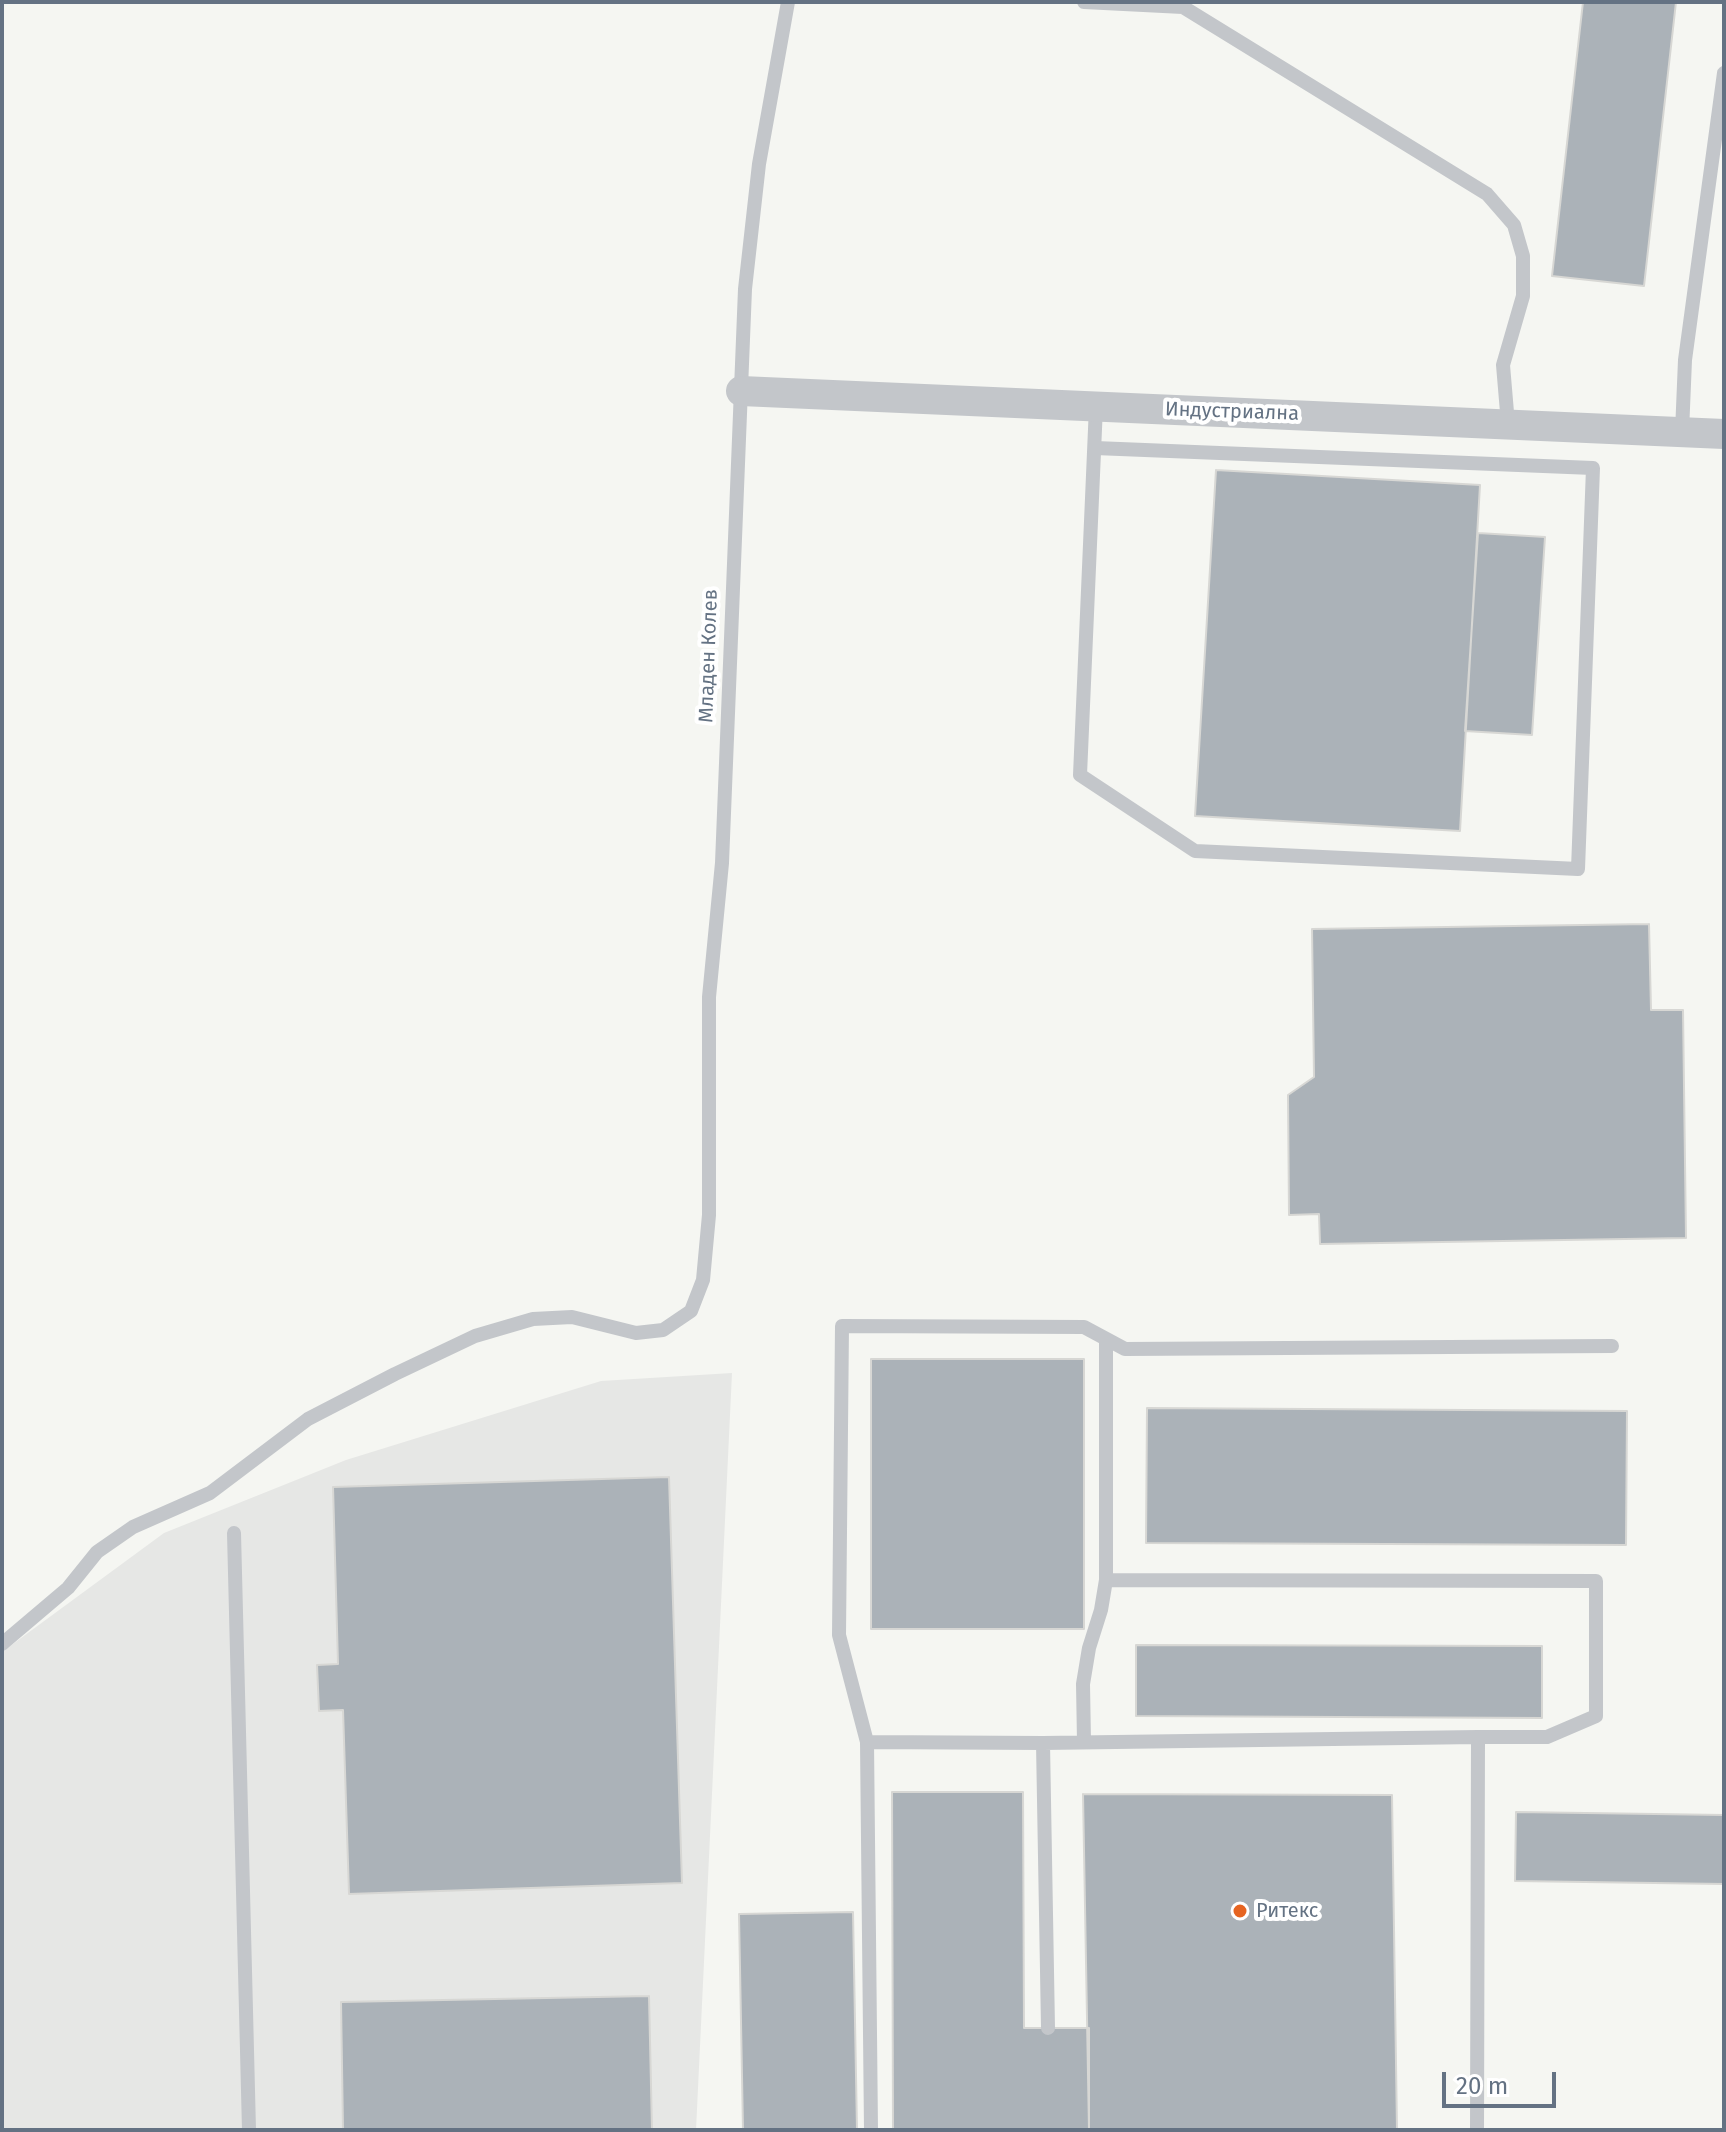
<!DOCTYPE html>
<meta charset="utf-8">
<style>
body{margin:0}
#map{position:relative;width:1726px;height:2132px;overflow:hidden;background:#f5f6f2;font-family:"Fira Sans",sans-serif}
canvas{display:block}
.frame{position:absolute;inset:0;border:4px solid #647283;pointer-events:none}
.scale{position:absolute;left:1442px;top:2072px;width:114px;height:36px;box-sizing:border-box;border:4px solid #647283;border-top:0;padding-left:10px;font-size:24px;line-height:28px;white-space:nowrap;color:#647283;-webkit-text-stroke:6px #fff;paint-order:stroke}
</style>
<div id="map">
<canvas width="1726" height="2132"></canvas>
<div class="frame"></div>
<div class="scale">20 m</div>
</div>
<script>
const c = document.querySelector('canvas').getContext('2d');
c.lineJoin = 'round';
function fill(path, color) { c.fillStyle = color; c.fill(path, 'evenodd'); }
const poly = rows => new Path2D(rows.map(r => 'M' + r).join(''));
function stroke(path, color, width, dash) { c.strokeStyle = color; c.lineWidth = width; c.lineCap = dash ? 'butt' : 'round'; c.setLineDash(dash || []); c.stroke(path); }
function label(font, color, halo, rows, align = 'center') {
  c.font = font + ' "Fira Sans",sans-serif'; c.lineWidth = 8; c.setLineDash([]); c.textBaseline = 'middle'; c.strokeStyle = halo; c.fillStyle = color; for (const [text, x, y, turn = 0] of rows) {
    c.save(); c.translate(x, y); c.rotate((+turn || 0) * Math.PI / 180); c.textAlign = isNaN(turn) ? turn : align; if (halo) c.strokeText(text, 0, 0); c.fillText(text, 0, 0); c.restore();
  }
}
fill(poly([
 [732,1373,696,2130,2,2130,2,1652,164,1533,346,1460,601,1381]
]), '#e6e7e5');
const building = poly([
 [1583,2,1676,2,1644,286,1552,276,1583,2],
 [1216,470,1480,485,1460,831,1195,816,1216,470],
 [1478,533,1545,537,1532,735,1465,731,1478,533],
 [1649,924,1651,1010,1683,1010,1686,1238,1320,1244,1319,1214,1289,1215,1288,1095,1314,1077,1312,929,1649,924],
 [871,1359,1084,1359,1084,1629,871,1629,871,1359],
 [1147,1408,1627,1411,1626,1545,1146,1543,1147,1408],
 [669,1477,682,1883,349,1894,343,1710,319,1711,317,1665,338,1664,333,1487,669,1477],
 [1136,1645,1542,1646,1542,1718,1136,1716,1136,1645],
 [892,1792,1023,1792,1024,2028,1089,2028,1089,2130,893,2130,892,1792],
 [1083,1794,1392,1795,1397,2130,1089,2130,1083,1794],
 [1516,1812,1724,1815,1724,1884,1515,1881,1516,1812],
 [853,1912,857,2130,743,2130,739,1914,853,1912],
 [649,1996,652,2130,343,2130,341,2002,649,1996]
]);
fill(building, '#abb2b8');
stroke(building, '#d7d7d4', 2);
stroke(poly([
 [1084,2,1183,7,1487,194,1514,225,1523,256,1523,296,1503,365,1508,424],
 [1682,432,1685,360,1724,73],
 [1095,448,1593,468,1578,869,1195,851,1080,775,1096,406],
 [234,1533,249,2130],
 [1106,1580,1596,1581,1596,1716,1547,1737,1478,1737],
 [2,1644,68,1588,97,1552,133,1527,210,1493,308,1419,395,1374,475,1336,533,1319,572,1317,636,1333,663,1330,691,1311,703,1280,709,1215,709,997,722,863,745,289,759,164,788,2],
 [867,1742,839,1635,842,1326,1084,1327,1125,1349,1612,1346],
 [1084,1742,1083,1684,1089,1648,1101,1610,1106,1580,1106,1339],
 [1048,2028,1043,1743,1478,1737,1477,2130],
 [871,2130,867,1742,1043,1743]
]), '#c3c6ca', 14);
stroke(poly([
 [741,391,1724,434]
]), '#c3c6ca', 30);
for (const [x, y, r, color] of [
 [1240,1911,8,"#e66421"]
]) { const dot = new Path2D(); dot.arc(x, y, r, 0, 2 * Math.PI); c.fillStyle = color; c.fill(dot); stroke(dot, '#fff', 3); }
label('20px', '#647283', '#fff', [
 ["Индустриална",1232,412,2],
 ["Младен Колев",709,656,-88]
]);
label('20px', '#647283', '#fff', [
 ["Ритекс",1256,1911]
], 'left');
</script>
